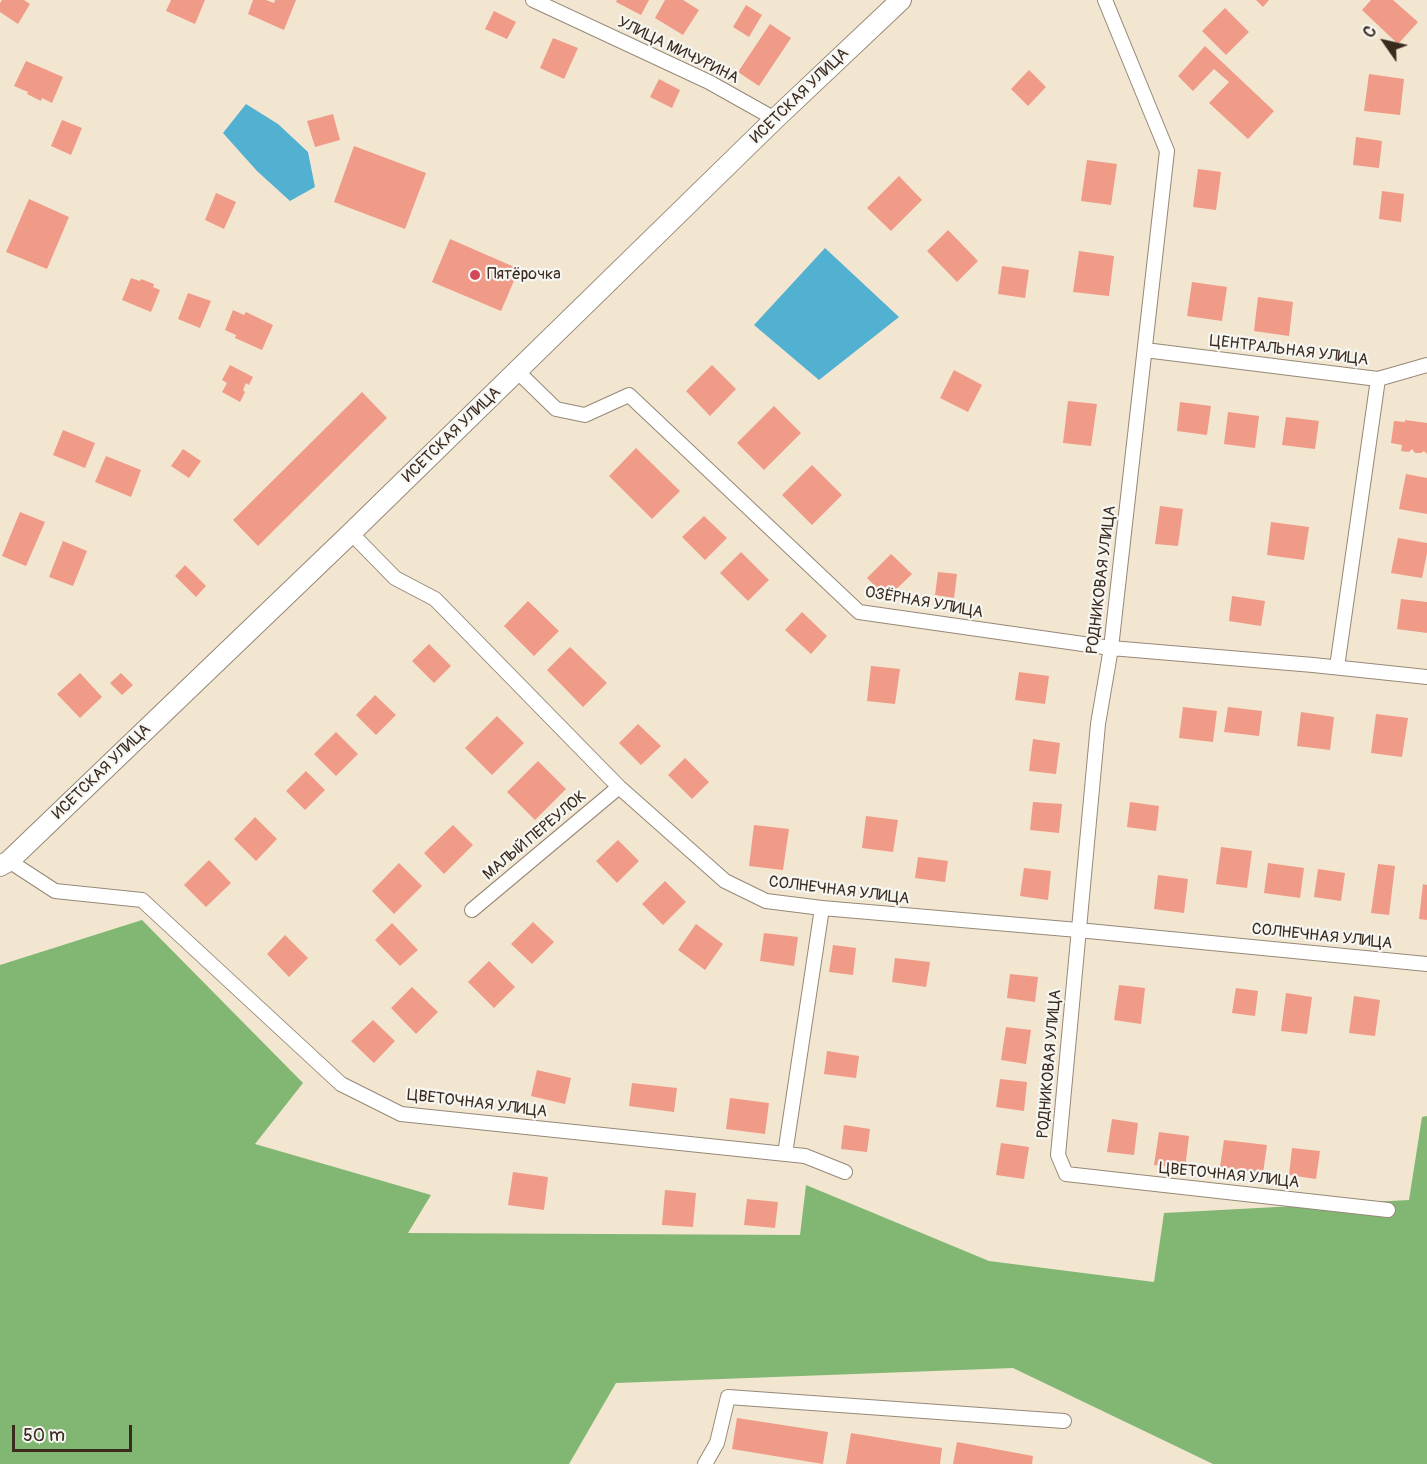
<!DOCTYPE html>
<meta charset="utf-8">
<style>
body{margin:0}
#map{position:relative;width:1427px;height:1464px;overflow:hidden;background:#f2e6d0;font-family:Pangolin,sans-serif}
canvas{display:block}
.north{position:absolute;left:1355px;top:12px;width:60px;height:60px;-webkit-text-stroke:4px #f6f6f2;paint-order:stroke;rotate:304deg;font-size:16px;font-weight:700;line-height:24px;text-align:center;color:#3b2a1e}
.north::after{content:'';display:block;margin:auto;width:21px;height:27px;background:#3b2a1e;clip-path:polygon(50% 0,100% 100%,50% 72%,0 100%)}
.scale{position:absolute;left:12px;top:1425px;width:120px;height:27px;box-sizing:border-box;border:3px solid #3b2a1e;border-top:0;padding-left:8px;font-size:18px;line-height:21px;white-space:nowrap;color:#3b2a1e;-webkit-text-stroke:4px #f6f6f2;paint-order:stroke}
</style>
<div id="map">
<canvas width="1427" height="1464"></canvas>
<div class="north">С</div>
<div class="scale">50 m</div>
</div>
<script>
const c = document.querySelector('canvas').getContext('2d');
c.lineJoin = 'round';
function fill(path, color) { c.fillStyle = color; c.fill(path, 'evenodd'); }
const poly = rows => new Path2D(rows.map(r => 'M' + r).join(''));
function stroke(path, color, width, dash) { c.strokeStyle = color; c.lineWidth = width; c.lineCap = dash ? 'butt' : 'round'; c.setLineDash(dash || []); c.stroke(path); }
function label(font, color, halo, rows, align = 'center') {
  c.font = font + ' Pangolin,sans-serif'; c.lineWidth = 4.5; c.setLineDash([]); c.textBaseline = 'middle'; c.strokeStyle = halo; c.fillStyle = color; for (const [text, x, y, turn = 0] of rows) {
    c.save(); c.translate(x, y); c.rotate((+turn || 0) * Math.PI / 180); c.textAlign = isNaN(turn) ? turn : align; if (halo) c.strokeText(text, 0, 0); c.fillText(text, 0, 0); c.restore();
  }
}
fill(poly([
 [142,920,303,1083,255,1144,431,1195,408,1233,800,1235,806,1185,989,1261,1154,1282,1164,1213,1409,1200,1422,1117,1427,1116,1427,1464,1213,1464,1013,1368,616,1383,569,1464,0,1464,0,965]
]), '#81b773');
fill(poly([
 [246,104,278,124,308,152,315,187,290,201,257,171,223,133],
 [825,248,899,317,819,380,754,325]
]), '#52b0d1');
fill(poly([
 [2,0,24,0,30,4,18,24,0,12,0,3],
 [171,0,205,0,195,24,166,11],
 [253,0,266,0,274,3,275,0,296,0,284,30,248,14],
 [617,0,649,0,641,15,616,2],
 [665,0,683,0,699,10,683,35,655,18],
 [1256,0,1269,0,1263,7],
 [1371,0,1393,0,1418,22,1398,44,1362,10],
 [746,5,762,15,749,37,733,27],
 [1225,8,1249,32,1226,55,1202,31],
 [494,11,516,22,507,39,485,29],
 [770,24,791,38,759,86,738,72],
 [553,38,578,48,564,79,540,68],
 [1205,46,1274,111,1248,139,1209,103,1229,82,1214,69,1193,91,1178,76],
 [26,61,63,77,52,103,42,98,41,101,27,94,28,92,14,86],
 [1029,70,1046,87,1028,106,1011,89],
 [1369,74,1404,79,1400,115,1364,111],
 [659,79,680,90,672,108,650,97],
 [333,114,340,140,315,147,307,121],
 [62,120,82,128,71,155,51,146],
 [1356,137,1382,141,1379,168,1353,165],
 [354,146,426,173,405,229,334,202],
 [1087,160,1117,164,1111,205,1081,201],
 [1198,169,1221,172,1216,210,1193,207],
 [899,176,922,200,891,231,867,208],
 [1382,191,1404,194,1401,222,1379,219],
 [216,193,236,202,224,229,205,220],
 [29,199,69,217,47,269,6,252],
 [948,230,978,261,957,282,927,251],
 [450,239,519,269,501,311,432,282],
 [1079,251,1114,256,1109,296,1073,292],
 [1002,266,1029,270,1025,298,998,294],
 [131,278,140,281,141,279,154,284,153,287,160,290,151,312,122,300],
 [1192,282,1227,287,1222,321,1187,316],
 [188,293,211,301,200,328,178,319],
 [1258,297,1293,302,1289,336,1254,331],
 [233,310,244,315,246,312,273,325,262,350,235,338,236,335,225,330],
 [230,365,253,377,249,385,246,383,243,390,245,392,240,402,222,392,227,383,222,380],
 [712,365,736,389,710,416,686,391],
 [954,370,982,385,968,412,940,398],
 [362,392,387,418,258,546,233,520],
 [1068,401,1097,404,1091,446,1063,443],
 [1180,402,1211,406,1207,435,1177,431],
 [774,406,801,433,764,470,737,443],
 [1228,412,1259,416,1255,448,1224,444],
 [1286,417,1319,421,1315,449,1282,445],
 [1405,420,1427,423,1427,454,1424,451,1421,453,1415,453,1412,449,1409,452,1401,451,1402,445,1391,443,1394,421,1405,422],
 [63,430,95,443,85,468,53,455],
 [636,448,680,491,652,519,609,476],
 [183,449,201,461,189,478,171,466],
 [106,456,141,470,131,497,95,482],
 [812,465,842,495,812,525,782,495],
 [1406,474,1427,478,1427,514,1399,509],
 [1160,506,1183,509,1178,546,1155,544],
 [20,512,45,522,26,566,2,556],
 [704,516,727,538,705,560,682,537],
 [1271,522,1309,527,1304,560,1267,555],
 [1398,538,1427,543,1427,553,1422,578,1391,573],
 [63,541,87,551,73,586,49,577],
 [741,552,769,580,748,601,720,573],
 [891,554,912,574,887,598,867,578],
 [185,565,206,586,196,597,175,576],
 [938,572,957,574,954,598,935,595],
 [1232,596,1265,601,1261,626,1229,621],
 [1401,599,1427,602,1427,633,1397,629],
 [528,601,559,631,534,656,504,626],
 [802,612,827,636,811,654,785,630],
 [429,644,451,666,434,683,412,661],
 [570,647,607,683,583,707,547,670],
 [871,666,900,669,895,704,867,701],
 [1019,672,1049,676,1045,704,1015,700],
 [80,673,102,697,80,718,57,694],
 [121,673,133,685,122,695,110,683],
 [375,695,396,715,376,735,356,715],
 [1183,707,1217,711,1213,742,1179,738],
 [1228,707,1262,711,1259,736,1224,732],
 [1301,712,1334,717,1330,750,1297,746],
 [1376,714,1408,718,1402,757,1371,753],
 [497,716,524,743,492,775,465,748],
 [638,724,661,746,641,765,619,743],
 [336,732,358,754,336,776,314,754],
 [1033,739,1060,743,1056,774,1029,771],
 [685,758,709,782,692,799,668,775],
 [538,761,566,789,535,820,507,792],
 [306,771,325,790,305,810,286,791],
 [1033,802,1062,804,1059,833,1030,830],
 [1130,802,1159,806,1156,831,1127,827],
 [866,816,898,820,893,852,862,848],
 [255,817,277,839,256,861,234,839],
 [453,825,473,845,444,874,424,853],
 [754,825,789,829,783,870,749,866],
 [618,840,639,861,617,883,596,861],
 [1221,847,1252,851,1247,888,1216,884],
 [918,857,948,861,945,882,915,878],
 [209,860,231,883,206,907,184,885],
 [399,863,422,886,394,914,372,891],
 [1268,863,1304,868,1300,898,1264,893],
 [1378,864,1395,866,1389,915,1371,913],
 [1024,868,1051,871,1048,900,1020,896],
 [1318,869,1345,873,1341,901,1314,897],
 [1158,875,1188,879,1184,913,1154,909],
 [665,881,686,902,663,925,642,904],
 [1423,884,1427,885,1427,920,1419,919],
 [533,922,554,942,532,964,511,944],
 [392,923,418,950,400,966,375,940],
 [696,924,723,944,705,970,678,950],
 [764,933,798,937,794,966,760,961],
 [285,935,308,958,289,977,267,954],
 [833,945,856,948,853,975,829,972],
 [895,958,930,962,926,987,892,982],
 [489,961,515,987,494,1008,468,982],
 [1010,974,1038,977,1035,1002,1007,998],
 [1119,985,1145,988,1141,1024,1114,1020],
 [412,987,438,1012,416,1034,391,1008],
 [1236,988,1258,991,1255,1016,1232,1013],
 [1286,993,1312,997,1307,1034,1281,1031],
 [1354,996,1380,1000,1375,1036,1349,1033],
 [373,1020,395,1041,374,1063,351,1041],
 [1006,1027,1031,1030,1026,1064,1001,1060],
 [827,1051,859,1056,856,1078,824,1074],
 [537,1070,571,1078,565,1104,531,1096],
 [1000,1079,1027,1082,1024,1111,996,1107],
 [632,1083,677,1088,674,1112,629,1106],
 [730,1098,769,1103,765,1134,726,1129],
 [1112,1119,1138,1123,1134,1155,1107,1152],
 [844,1125,870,1129,867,1152,841,1149],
 [1159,1132,1189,1136,1185,1169,1154,1165],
 [1224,1140,1267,1145,1263,1173,1220,1167],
 [1001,1143,1029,1147,1024,1179,996,1175],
 [1292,1148,1320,1151,1316,1179,1289,1175],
 [513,1172,548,1177,544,1210,508,1205],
 [665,1190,696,1193,693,1227,662,1225],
 [747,1199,778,1202,775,1228,744,1225],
 [737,1418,828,1432,823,1464,732,1449],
 [851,1433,942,1448,940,1464,846,1464],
 [957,1442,1033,1456,1032,1464,953,1464]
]), '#f09a88');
const minor = poly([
 [533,0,709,82,775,119],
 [1105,0,1167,151,1111,648,1098,724,1058,1155,1066,1174,1388,1210],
 [1145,350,1378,379,1427,365],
 [518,372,556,409,585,415,629,395,859,612,1111,648,1313,665,1427,677],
 [351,533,395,578,435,599,619,787,725,881,766,901,822,908,1078,930,1427,964],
 [1337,667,1378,379],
 [9,861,55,891,142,900,341,1084,401,1114,805,1156,845,1172],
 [472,910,619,787],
 [785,1154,822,908],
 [705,1464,717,1443,728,1397,1064,1421]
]);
const secondary = poly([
 [0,866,9,861,351,533,775,119,901,0]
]);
stroke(minor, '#968877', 16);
stroke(secondary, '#968877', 22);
stroke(minor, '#fff', 14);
stroke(secondary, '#fff', 20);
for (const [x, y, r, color] of [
 [475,275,6,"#d1495b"]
]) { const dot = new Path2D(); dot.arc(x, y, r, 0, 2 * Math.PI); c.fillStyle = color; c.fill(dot); stroke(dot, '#f6f6f2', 2); }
label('16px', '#3b2a1e', '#f6f6f2', [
 ["УЛИЦА МИЧУРИНА",678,51,26],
 ["ИСЕТСКАЯ УЛИЦА",800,96,-44],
 ["ЦЕНТРАЛЬНАЯ УЛИЦА",1289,351,7],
 ["ИСЕТСКАЯ УЛИЦА",452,435,-44],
 ["РОДНИКОВАЯ УЛИЦА",1102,580,-83],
 ["ОЗЁРНАЯ УЛИЦА",924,603,10],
 ["ИСЕТСКАЯ УЛИЦА",102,772,-44],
 ["МАЛЫЙ ПЕРЕУЛОК",535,836,-40],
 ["СОЛНЕЧНАЯ УЛИЦА",839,891,7],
 ["СОЛНЕЧНАЯ УЛИЦА",1322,937,6],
 ["РОДНИКОВАЯ УЛИЦА",1050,1064,-85],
 ["ЦВЕТОЧНАЯ УЛИЦА",477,1104,7],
 ["ЦВЕТОЧНАЯ УЛИЦА",1229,1176,6]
]);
label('16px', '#3b2a1e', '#f6f6f2', [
 ["Пятёрочка",487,275]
], 'left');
</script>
